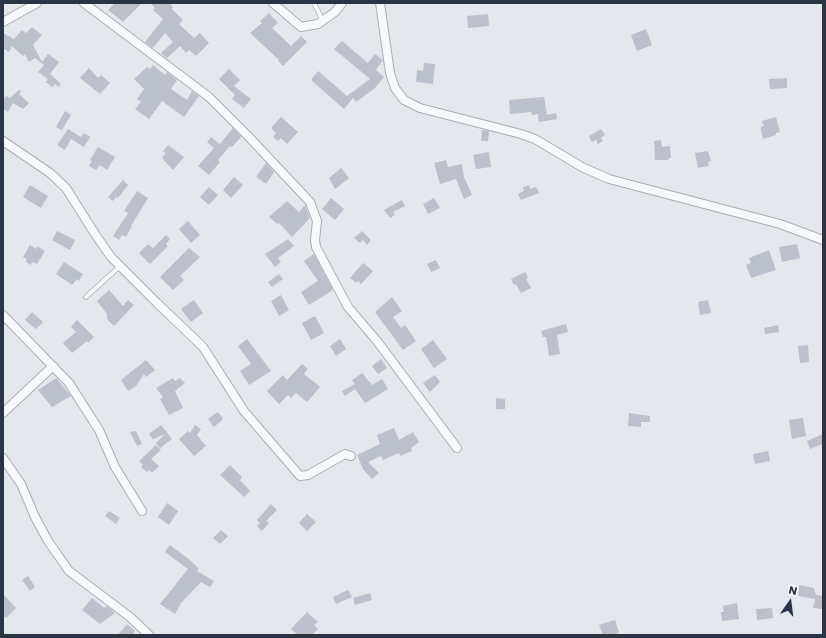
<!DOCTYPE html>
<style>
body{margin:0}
#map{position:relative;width:826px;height:638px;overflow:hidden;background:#e4e7ec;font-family:Poppins,sans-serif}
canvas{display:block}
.frame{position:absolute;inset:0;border:4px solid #2b3445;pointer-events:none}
.north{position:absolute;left:770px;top:582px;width:40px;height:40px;-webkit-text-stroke:3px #f4f6f9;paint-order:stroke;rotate:14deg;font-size:11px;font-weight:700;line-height:16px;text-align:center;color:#2b3445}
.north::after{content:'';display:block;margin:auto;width:14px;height:18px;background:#2b3445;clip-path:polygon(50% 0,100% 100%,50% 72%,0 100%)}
</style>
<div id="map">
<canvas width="826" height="638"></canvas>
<div class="frame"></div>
<div class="north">N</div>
</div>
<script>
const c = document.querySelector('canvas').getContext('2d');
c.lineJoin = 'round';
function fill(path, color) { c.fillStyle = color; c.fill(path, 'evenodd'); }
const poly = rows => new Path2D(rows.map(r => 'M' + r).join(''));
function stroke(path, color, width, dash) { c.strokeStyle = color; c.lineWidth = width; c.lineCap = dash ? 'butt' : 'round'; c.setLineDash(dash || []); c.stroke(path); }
fill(poly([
 [115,3,142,3,123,22,108,10],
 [150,3,169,3,173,7,172,9,183,20,179,24,194,38,200,33,209,43,196,56,189,50,186,53,180,46,167,58,161,53,173,42,165,33,153,48,145,42,163,19,153,10,155,8],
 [269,13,278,23,272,28,291,46,301,36,307,42,283,66,278,61,279,60,250,33,262,23,260,21],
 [488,14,489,26,468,28,467,16],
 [32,27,42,35,33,45,42,62,48,54,59,62,50,74,61,84,58,87,55,84,52,87,46,82,48,79,38,72,44,65,35,58,29,62,25,54,23,56,12,46,9,52,3,48,3,33,14,39,22,30,26,33],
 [646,29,652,45,637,51,631,35],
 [342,41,368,63,375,54,383,60,376,70,384,77,374,89,356,102,353,98,344,109,311,80,318,71,347,96,370,79,334,49],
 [424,63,435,64,433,84,416,82,417,70,423,71],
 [153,65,165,75,167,72,177,80,171,89,187,100,192,91,199,96,184,117,162,101,149,119,135,109,141,102,137,99,144,89,134,79,147,67,150,69],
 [89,68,98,78,101,75,110,83,100,94,80,78],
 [229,69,240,80,234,86,251,99,244,108,232,99,235,95,219,79],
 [787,78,787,88,770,89,769,79],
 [19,90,21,91,19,94,29,103,23,109,13,103,8,112,3,109,3,100,6,96,10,98],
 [544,97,547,115,556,113,557,119,539,122,538,114,532,115,531,112,510,114,509,100],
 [65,111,71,115,62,130,56,127],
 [281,117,298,132,287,144,281,138,278,141,273,137,276,133,271,128],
 [776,117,780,132,776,133,776,135,763,139,761,129,761,127,764,126,762,121],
 [233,128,241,137,232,147,230,146,218,160,220,162,209,175,198,166,214,148,207,142,211,137,220,144],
 [68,129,81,137,84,133,90,137,84,147,71,139,65,150,57,145],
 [601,129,605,135,601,138,603,141,598,144,596,140,592,142,589,136],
 [482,130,489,131,488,141,481,141],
 [661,140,662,147,670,146,671,158,668,158,669,160,655,160,654,141],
 [168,145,184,157,173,170,162,158,166,153,163,151],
 [98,147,115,157,107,170,100,165,96,170,89,166,92,161,90,160],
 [708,151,711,161,708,162,709,166,698,168,695,153],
 [489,152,491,167,476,169,473,155],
 [446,160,448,167,462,164,464,177,472,195,464,199,456,179,440,184,434,163],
 [266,163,274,172,266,184,256,177],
 [341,168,349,178,335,189,329,178],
 [234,177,243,185,231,198,223,190],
 [123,180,128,185,118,198,116,197,113,201,108,197],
 [30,185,48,196,41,208,23,197],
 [529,185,530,189,536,187,539,193,521,200,518,194,524,191,523,187],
 [209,187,218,195,209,205,200,197],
 [137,191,148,198,131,226,132,226,126,237,122,235,119,240,113,236,128,213,124,211],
 [331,198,344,209,335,220,322,209],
 [434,198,440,208,428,214,423,204],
 [402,200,405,206,393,212,395,215,390,218,384,210],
 [287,201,299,212,305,205,310,218,292,237,279,223,277,224,269,217],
 [188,221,200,235,191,243,179,229],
 [57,231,75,240,70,250,52,240],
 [362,231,371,240,367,245,363,240,360,243,354,238],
 [166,235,170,239,166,244,168,246,150,264,139,253,148,244,153,248],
 [288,239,294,246,278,258,281,262,275,267,265,254],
 [797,244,800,258,782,262,779,247],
 [30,245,36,249,37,246,45,251,37,264,32,262,31,265,26,262,27,259,23,257],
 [189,248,200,257,180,276,184,280,173,290,160,277],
 [769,250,776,270,751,278,746,265,751,263,749,258],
 [314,254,333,290,309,305,301,292,318,281,304,261],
 [436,260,440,268,431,272,427,264],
 [64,262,83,274,79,281,77,279,72,285,56,274],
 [363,263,373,271,361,284,358,281,356,283,350,278],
 [525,272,528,277,526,279,531,288,521,293,516,284,514,285,511,279],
 [279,274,283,279,272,287,268,282],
 [109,290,123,306,128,300,134,305,114,326,107,319,107,314,97,301],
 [281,295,289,310,279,316,271,301],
 [392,297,402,311,393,317,401,328,405,325,416,341,403,350,375,312],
 [194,300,203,313,191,322,181,309],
 [708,300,711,313,700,315,698,302],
 [32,312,43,322,36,329,25,320],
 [315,316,324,333,311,340,302,323],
 [77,320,94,337,88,343,87,341,72,353,63,343,76,332,71,327],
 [566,324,568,332,557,335,560,354,549,356,546,337,543,337,541,331],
 [778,325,779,332,765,334,764,328],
 [247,339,271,371,249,385,240,371,251,364,238,346],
 [340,339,346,349,336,356,330,346],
 [433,340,447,359,434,368,421,349],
 [808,345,809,362,800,363,798,346],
 [381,359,387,368,378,374,372,366],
 [146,360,155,370,146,377,144,374,136,386,128,391,121,380],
 [302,364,308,369,304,374,320,387,307,402,296,393,291,398,288,395,279,404,267,391,283,375,287,380],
 [362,373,372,385,382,379,388,389,365,403,355,389,345,396,342,391,355,384,352,380],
 [435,375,440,382,430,392,423,383],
 [56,378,71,396,52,407,38,390],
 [173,378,175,381,180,378,185,383,175,391,183,408,169,415,160,399,163,397,156,388],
 [496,398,505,399,505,409,496,409],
 [218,412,223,419,214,427,208,419],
 [629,413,650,416,650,422,641,422,641,427,628,426],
 [803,418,806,436,792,439,789,420],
 [161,425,172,439,160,448,156,443,165,434,153,439,149,434],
 [195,425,201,429,197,435,206,446,194,456,179,439,188,431,190,433],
 [394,428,399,440,413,432,419,442,411,448,412,451,400,456,399,453,383,460,381,456,368,462,379,473,372,479,363,469,357,455,380,444,377,435],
 [136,431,142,444,137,446,130,432],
 [823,434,823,444,810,449,807,441],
 [156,445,161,450,151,459,159,466,152,473,149,470,147,472,141,467,143,465,139,461],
 [768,451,770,461,755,464,753,454],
 [230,465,242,477,240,480,250,491,244,497,220,475],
 [167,503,178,511,169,525,158,517],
 [271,504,277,510,266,521,269,523,262,531,257,526,260,523,257,520],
 [109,511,120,518,116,524,105,516],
 [307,514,316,522,307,531,299,523],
 [221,530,228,536,220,544,213,538],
 [170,545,190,560,199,569,197,571,214,581,210,587,201,582,181,603,175,614,160,604,188,569,165,552],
 [28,576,35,587,30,591,22,580],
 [799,585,814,588,816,595,823,596,823,609,813,608,815,599,798,596],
 [348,590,352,597,336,604,333,597],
 [370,593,372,600,355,605,353,598],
 [3,594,16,608,6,618,3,615],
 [92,598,104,608,107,606,115,613,100,624,82,610],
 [737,603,739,619,722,621,721,612,724,612,723,606],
 [772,608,773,618,757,620,756,609],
 [307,612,318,622,314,625,318,629,312,635,298,635,291,629],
 [615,620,619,632,614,635,603,635,599,625],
 [127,624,135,631,132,635,118,635]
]), '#bbc0ca');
const service = poly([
 [314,3,323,21],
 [86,297,120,266]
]);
const minor = poly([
 [84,3,209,97,248,136,310,202,317,221,315,240,316,247,348,307,377,341,457,448],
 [273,3,301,27,318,24,335,12,342,3],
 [380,3,390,73,395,88,404,100,420,108,521,134,535,139,582,167,609,179,780,224,823,240],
 [3,22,37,3],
 [3,141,50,173,66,188,95,234,111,257,157,303,203,347,244,411,300,476,308,475,345,454,351,456],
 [3,315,69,383,99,430,115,467,142,511],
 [3,413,53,366],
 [3,458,21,484,35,517,48,541,69,571,130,617,149,635]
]);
stroke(service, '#a9aeb7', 5.5);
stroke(minor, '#a9aeb7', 10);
stroke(service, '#f7f8fa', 4);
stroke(minor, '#f7f8fa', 8);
</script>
